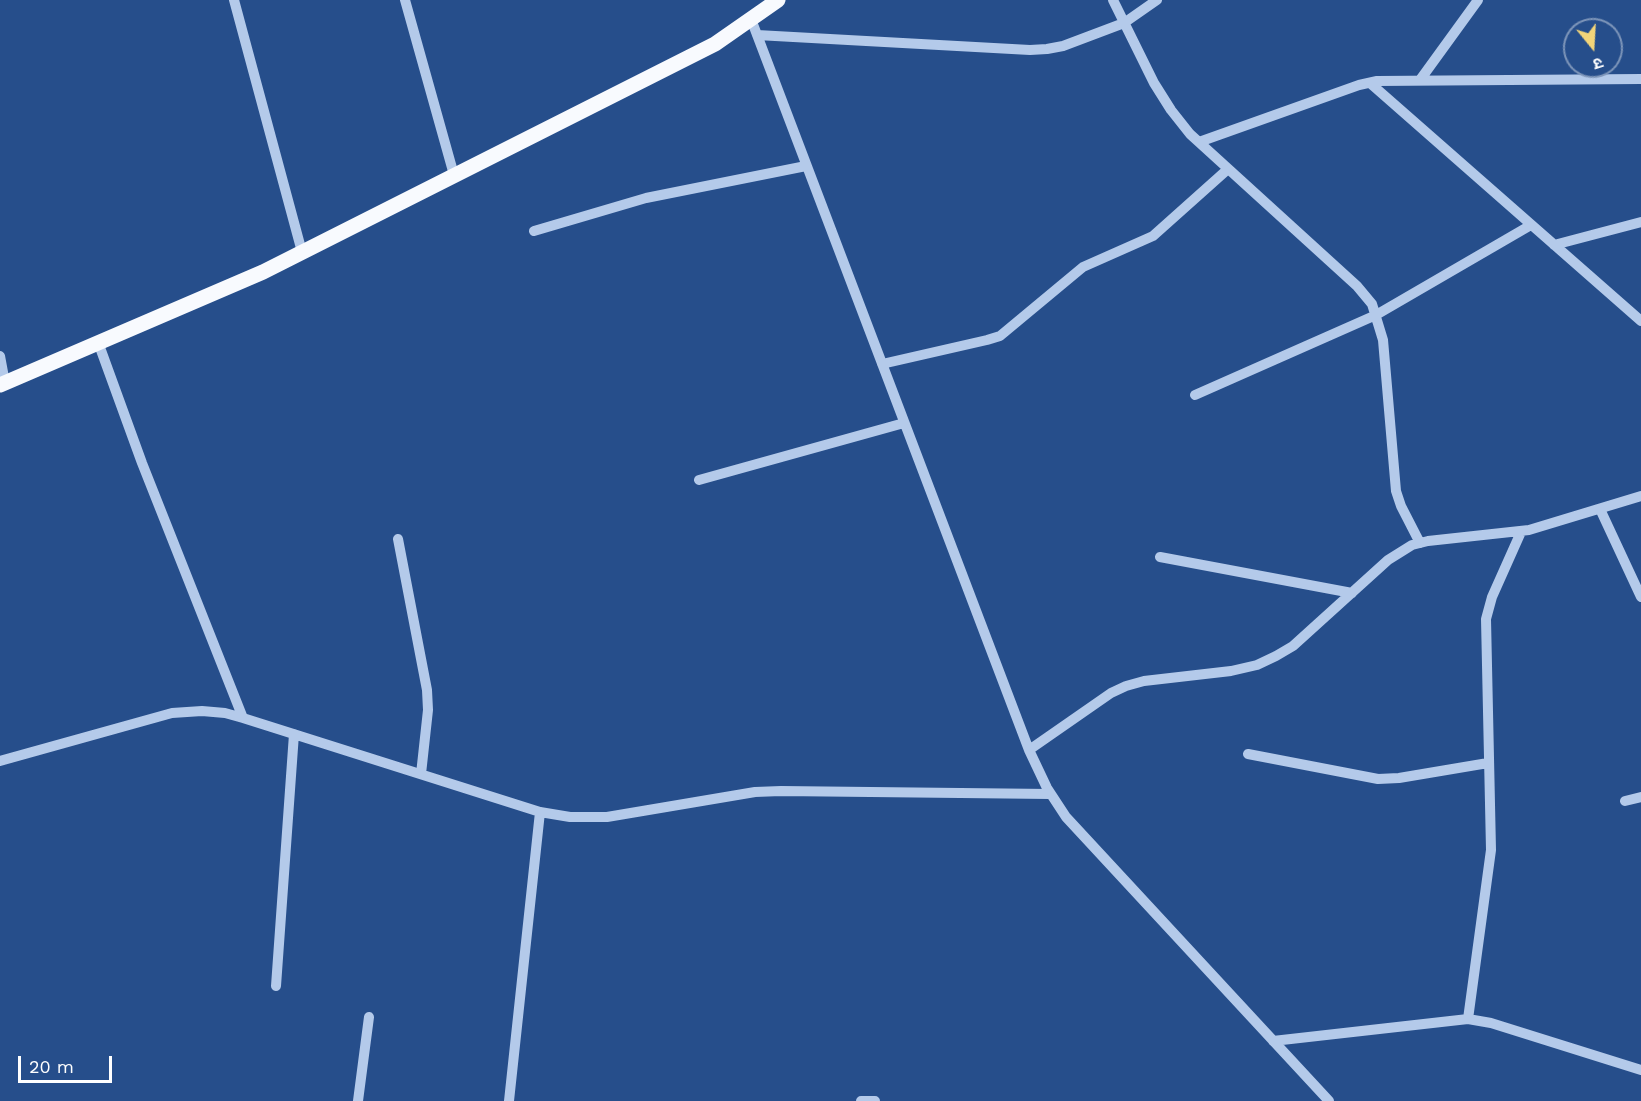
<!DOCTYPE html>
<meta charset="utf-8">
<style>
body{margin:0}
#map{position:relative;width:1641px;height:1101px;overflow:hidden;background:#264e8b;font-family:"Work Sans","Noto Sans Devanagari",sans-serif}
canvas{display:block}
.north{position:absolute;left:1563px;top:18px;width:60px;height:60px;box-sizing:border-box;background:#264e8b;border:2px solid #7d95b9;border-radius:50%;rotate:162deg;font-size:16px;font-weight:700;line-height:24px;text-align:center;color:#fff}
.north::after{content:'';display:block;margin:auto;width:21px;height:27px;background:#f3d579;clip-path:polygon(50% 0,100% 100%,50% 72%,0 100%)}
.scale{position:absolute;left:18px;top:1056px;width:94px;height:27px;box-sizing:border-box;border:3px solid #fff;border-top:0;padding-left:8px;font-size:18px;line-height:21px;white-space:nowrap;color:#fff;-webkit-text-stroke:4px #264e8b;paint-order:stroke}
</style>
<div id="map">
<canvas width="1641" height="1101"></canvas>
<div class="north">उ</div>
<div class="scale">20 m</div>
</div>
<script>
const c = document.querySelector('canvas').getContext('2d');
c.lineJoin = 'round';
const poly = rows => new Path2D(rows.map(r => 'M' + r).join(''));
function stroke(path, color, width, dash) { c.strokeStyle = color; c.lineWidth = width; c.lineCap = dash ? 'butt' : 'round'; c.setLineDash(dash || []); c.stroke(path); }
stroke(poly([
 [234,0,302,252],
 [405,0,454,175],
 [1113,0,1154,83,1171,110,1190,134,1357,286,1372,304,1383,340,1396,491,1401,506,1420,543],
 [751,19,1029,750,1047,788,1066,817,1329,1101],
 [757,35,1030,50,1047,49,1063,46,1124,23,1157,0],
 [1420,80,1478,0],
 [1370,83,1641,321],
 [1199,142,1359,85,1377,81,1641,79],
 [534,231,646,198,806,166],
 [1554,245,1641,222],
 [98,342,142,463,243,718],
 [0,356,5,383],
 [882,364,987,340,1000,336,1083,267,1153,236,1228,169],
 [1195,395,1376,315,1531,225],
 [699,480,904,423],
 [1600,509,1641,597],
 [398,539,427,690,428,710,421,774],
 [1160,557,1352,593],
 [1029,750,1111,693,1126,686,1144,681,1231,671,1257,665,1276,656,1293,646,1388,560,1412,545,1428,541,1529,530,1641,496],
 [1248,754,1378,779,1399,778,1488,763],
 [0,761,172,713,202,711,225,713,243,718,540,812,570,817,607,817,755,792,781,791,1050,794],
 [1625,801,1641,797],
 [276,986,294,734],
 [1468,1019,1491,850,1486,619,1492,597,1521,532],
 [1273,1041,1468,1019,1491,1023,1641,1070],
 [358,1101,369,1017],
 [509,1101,540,812],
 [861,1101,875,1101]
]), '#b4caea', 10);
stroke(poly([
 [0,385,263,272,715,44,778,0]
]), '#f8fafe', 15);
</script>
